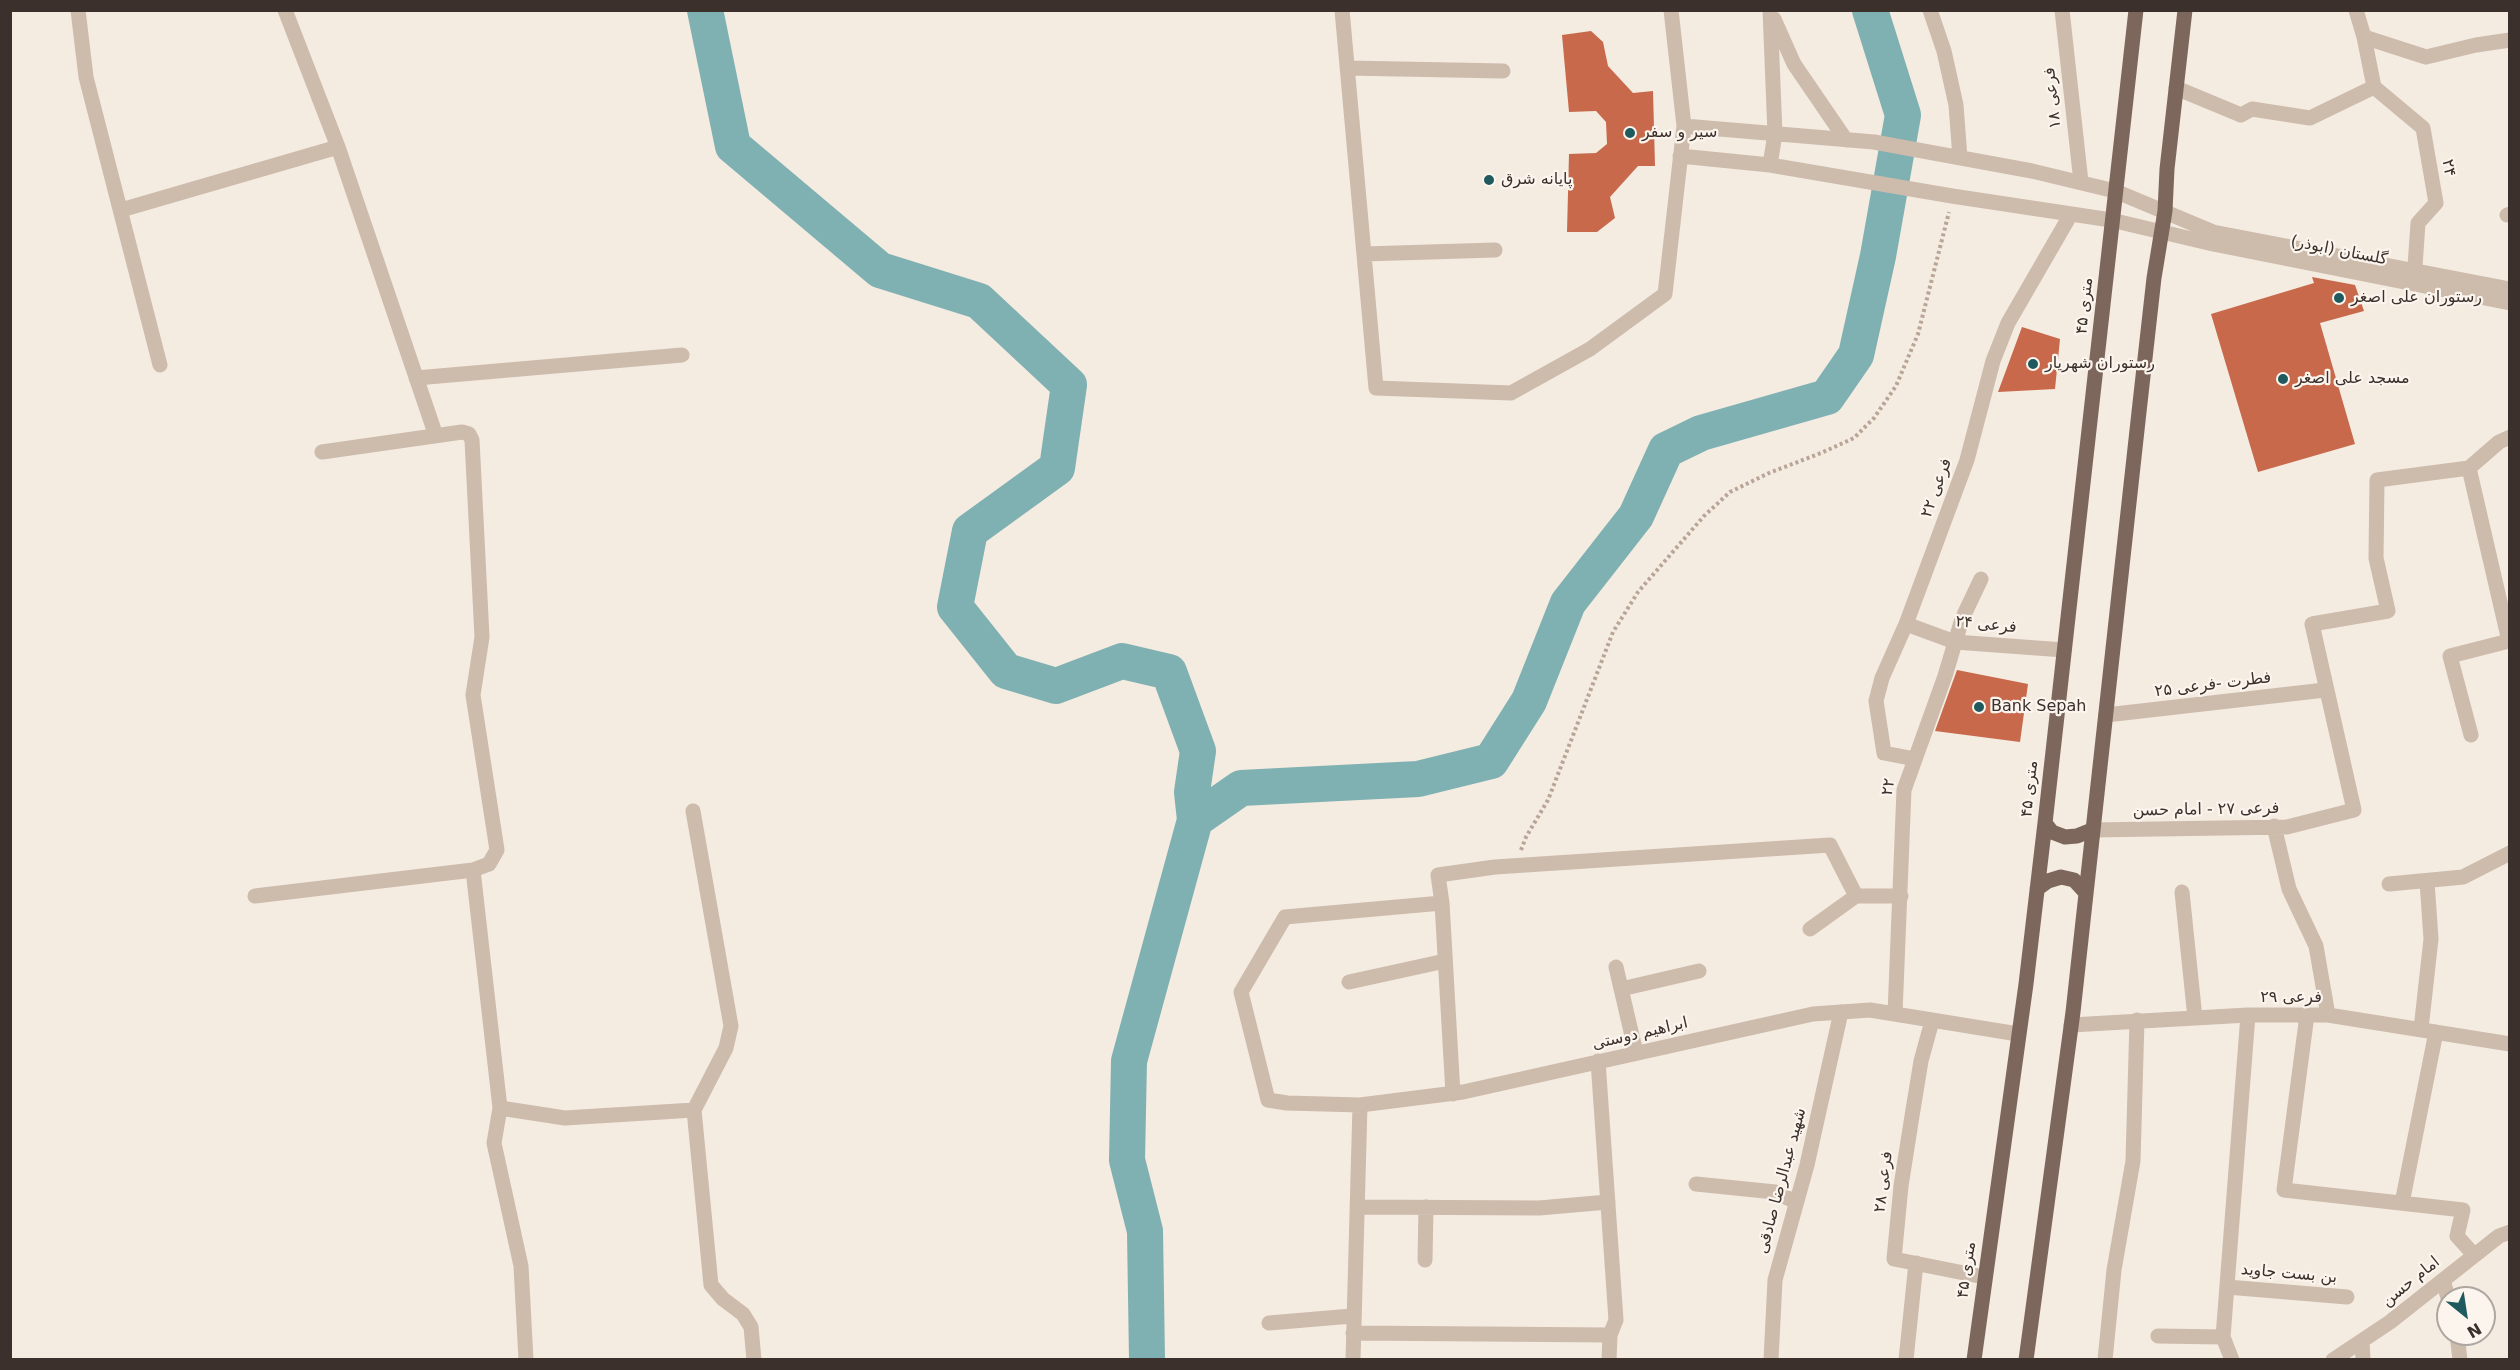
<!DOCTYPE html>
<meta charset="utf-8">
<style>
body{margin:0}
#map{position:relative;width:2520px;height:1370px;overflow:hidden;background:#f4ebe1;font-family:"DejaVu Sans",sans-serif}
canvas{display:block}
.frame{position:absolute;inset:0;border:12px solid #3b302b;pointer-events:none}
.north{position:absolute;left:2436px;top:1286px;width:60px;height:60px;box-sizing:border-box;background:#fbf5ee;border:2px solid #aea6a0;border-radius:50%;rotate:150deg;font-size:16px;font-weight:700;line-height:24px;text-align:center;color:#3b302b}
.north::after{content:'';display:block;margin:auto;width:21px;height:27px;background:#1f5a5e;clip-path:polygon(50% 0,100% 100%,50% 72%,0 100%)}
</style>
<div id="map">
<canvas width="2520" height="1370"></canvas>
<div class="frame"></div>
<div class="north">N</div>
</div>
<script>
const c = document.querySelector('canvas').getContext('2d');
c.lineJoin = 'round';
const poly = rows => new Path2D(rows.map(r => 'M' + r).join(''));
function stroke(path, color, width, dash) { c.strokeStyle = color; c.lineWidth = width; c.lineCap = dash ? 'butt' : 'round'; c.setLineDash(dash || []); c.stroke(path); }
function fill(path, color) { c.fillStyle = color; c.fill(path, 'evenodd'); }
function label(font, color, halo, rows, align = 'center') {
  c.font = font + ' "DejaVu Sans",Cairo,sans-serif'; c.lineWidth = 4.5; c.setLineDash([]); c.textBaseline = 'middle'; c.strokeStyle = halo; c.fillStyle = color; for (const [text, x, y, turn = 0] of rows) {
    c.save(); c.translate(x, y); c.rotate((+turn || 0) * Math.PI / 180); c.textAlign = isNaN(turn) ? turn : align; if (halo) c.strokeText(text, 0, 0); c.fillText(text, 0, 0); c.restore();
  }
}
stroke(poly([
 [705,10,733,146,880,270,979,301,1069,385,1057,468,970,531,955,607,1006,671,1056,686,1122,661,1169,672,1198,751,1192,792,1195,820],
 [1147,1360,1145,1231,1127,1160,1129,1061,1195,820,1241,788,1418,779,1491,761,1529,701,1568,603,1636,516,1666,450,1701,433,1827,397,1856,355,1878,256,1903,115,1870,10]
]), '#7fb0b2', 36);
fill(poly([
 [1591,31,1603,42,1608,66,1633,93,1653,91,1655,166,1638,166,1610,197,1615,218,1597,232,1567,232,1569,154,1596,153,1607,144,1606,122,1596,111,1569,112,1562,35],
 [2312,277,2355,285,2364,311,2320,323,2355,444,2258,472,2211,314,2314,283],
 [2022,327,2060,339,2055,389,1998,392],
 [1957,670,2028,684,2020,742,1935,731]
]), '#c8694b');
stroke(poly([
 [1521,850,1526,837,1548,800,1613,632,1638,592,1704,516,1730,492,1769,473,1821,453,1854,438,1874,418,1896,386,1918,334,1949,212]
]), '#b9a596', 4, [3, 3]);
stroke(poly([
 [78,10,86,77,160,365],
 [285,10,338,147,436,436],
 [1342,10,1376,388,1511,393,1590,349,1665,294,1684,126,1671,10],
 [1770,10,1775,134,1770,165],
 [1930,10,1944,51,1956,105,1960,158],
 [2062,10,2081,182],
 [2356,10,2364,37,2374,87],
 [1774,19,1794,64,1846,140],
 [2364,37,2426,57,2476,45,2510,40],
 [1347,68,1503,71],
 [2374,87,2423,128,2436,203,2418,223,2414,281],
 [2176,88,2241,115,2252,109,2310,118,2374,87],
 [1684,126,1874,142,2032,171,2115,191,2213,232,2510,289],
 [1680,156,1770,165,1952,196,2111,220,2213,244,2510,303],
 [121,210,338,147],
 [2507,215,2510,214],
 [1364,254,1495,250],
 [416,378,682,355],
 [2469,468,2509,641,2450,656,2471,735],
 [1906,624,1955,642,2064,650],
 [2106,715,2325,690],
 [1915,759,1884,753,1876,701,1882,678,1906,624,1967,460,1993,361,2008,323,2071,214],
 [693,811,731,1026,726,1048,694,1110,711,1285,723,1299,743,1314,751,1327,754,1360],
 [2274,826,2289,889,2316,946,2328,1015],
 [2092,830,2287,827,2354,810,2312,624,2388,611,2376,558,2377,480,2469,468,2499,442,2510,437],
 [473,870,500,1108,494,1143,521,1266,526,1360],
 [2389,884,2463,877,2510,853],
 [2182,892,2195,1018],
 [255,896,473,870,489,864,497,850,473,695,482,637,472,440,469,434,462,432,322,452],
 [1901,896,1856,896,1830,845,1495,867,1438,875,1442,903,1285,917,1241,992,1268,1100,1287,1103,1360,1105,1463,1092,1813,1014,1870,1010,2018,1034],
 [1442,903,1453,1094],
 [1810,929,1856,896],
 [1616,967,1636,1053],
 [1349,982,1445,961],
 [1621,989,1699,971],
 [1895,1014,1904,790,1945,676,1962,619,1981,579],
 [2307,1015,2284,1190,2463,1210,2457,1236,2474,1255],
 [1932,1021,1921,1061,1912,1116,1901,1186,1894,1259,1984,1277],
 [2071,1025,2248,1015,2328,1015,2510,1044],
 [2421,1029,2431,939,2427,881],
 [1598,1061,1616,1320,1610,1335],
 [500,1108,565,1118,694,1110],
 [1696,1184,1775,1192,1796,1202],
 [2402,1203,2436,1032],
 [1358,1207,1539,1208,1608,1202],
 [1425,1260,1426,1207],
 [2443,1280,2448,1298],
 [2227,1287,2347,1297],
 [1269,1323,1352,1316],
 [1353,1333,1610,1335,1609,1360],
 [2457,1334,2460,1360],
 [2158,1336,2223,1337],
 [2362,1341,2363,1360],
 [1353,1360,1360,1105],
 [1771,1360,1775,1280,1807,1165,1841,1012],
 [1906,1360,1916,1263],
 [2105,1360,2114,1270,2133,1161,2137,1020],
 [2232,1360,2223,1337,2248,1015],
 [2333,1360,2390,1322,2499,1236,2510,1232]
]), '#cdbbac', 15);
stroke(poly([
 [2045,823,2052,832,2065,837,2077,836,2092,830],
 [2037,889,2048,881,2061,877,2074,880,2086,893],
 [1974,1360,2026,984,2045,823,2136,10],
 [2026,1360,2073,1012,2139,412,2154,278,2165,211,2167,169,2185,10]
]), '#7d675c', 15);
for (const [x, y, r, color] of [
 [1630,133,6,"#1f5a5e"],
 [1489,180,6,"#1f5a5e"],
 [2339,298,6,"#1f5a5e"],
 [2033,364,6,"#1f5a5e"],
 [2283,379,6,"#1f5a5e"],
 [1979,707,6,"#1f5a5e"]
]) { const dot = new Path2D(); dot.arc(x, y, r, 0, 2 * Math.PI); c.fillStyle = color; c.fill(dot); stroke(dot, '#fbf5ee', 2); }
label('16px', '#3b302b', '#fbf5ee', [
 ["فرعی ۱۸",2053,98,-96],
 ["۲۴",2448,168,80],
 ["گلستان (ابوذر)",2339,251,11],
 ["۴۵ متری",2085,306,-84],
 ["فرعی ۲۲",1937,488,-70],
 ["فرعی ۲۴",1986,625,6],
 ["فطرت -فرعی ۲۵",2213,685,-7],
 ["۲۲",1889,787,-80],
 ["۴۵ متری",2030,789,-84],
 ["فرعی ۲۷ - امام حسن",2206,810,-1],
 ["فرعی ۲۹",2291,998],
 ["ابراهیم دوستی",1640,1034,-13],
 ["شهید عبدالرضا صادقی",1782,1181,-75],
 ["فرعی ۲۸",1884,1182,-83],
 ["۴۵ متری",1967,1270,-82],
 ["بن بست جاوید",2289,1274,5],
 ["امام حسن",2411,1282,-39]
]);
label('16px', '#3b302b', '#fbf5ee', [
 ["سیر و سفر",1642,133],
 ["پایانه شرق",1501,180],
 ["رستوران علی اصغر",2351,298],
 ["رستوران شهریار",2045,364],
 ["مسجد علی اصغر",2295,379],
 ["Bank Sepah",1991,707]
], 'left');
</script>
